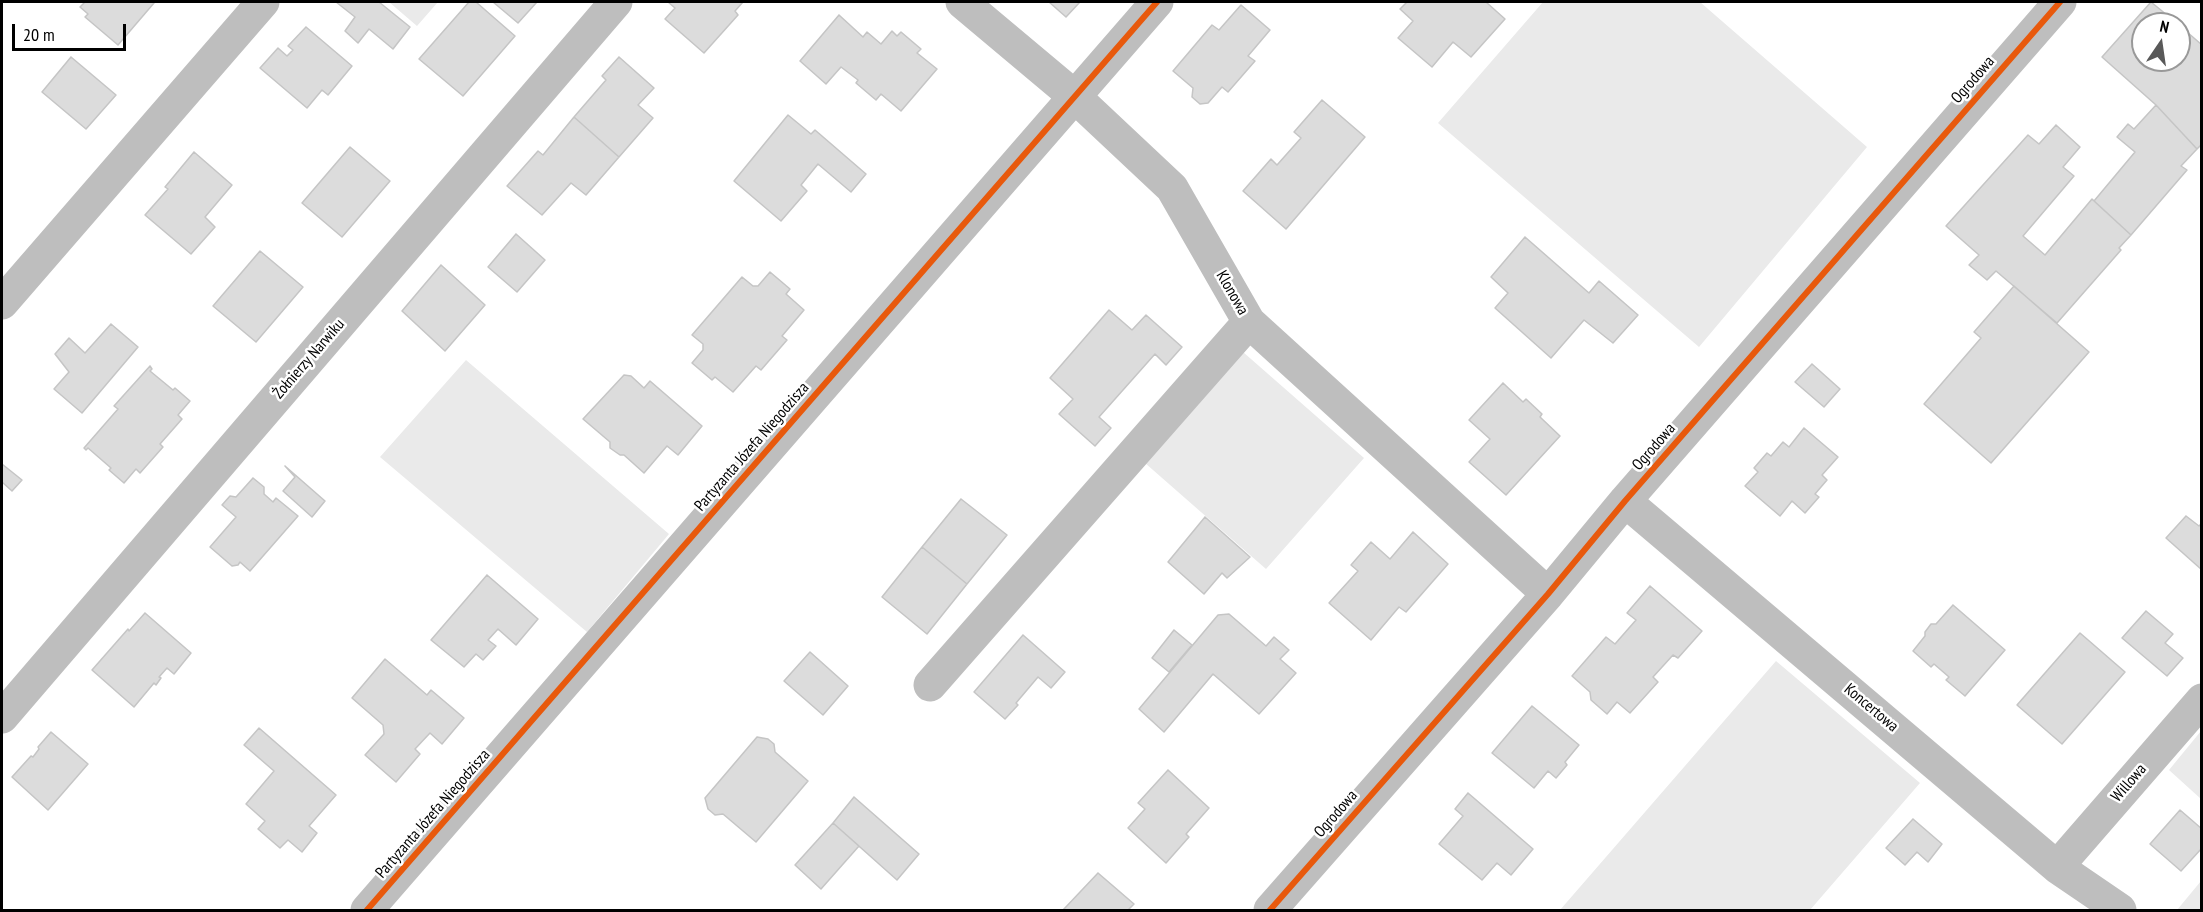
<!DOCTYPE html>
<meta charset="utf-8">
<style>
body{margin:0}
#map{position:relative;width:2203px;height:912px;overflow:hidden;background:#fff;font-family:"PT Sans Narrow",sans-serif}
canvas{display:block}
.frame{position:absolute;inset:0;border:3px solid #000;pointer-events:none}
.north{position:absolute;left:2131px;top:12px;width:60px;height:60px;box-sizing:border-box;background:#fff;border:2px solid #999;border-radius:50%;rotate:13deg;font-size:16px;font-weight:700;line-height:24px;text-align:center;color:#000}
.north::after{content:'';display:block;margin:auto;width:21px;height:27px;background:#595959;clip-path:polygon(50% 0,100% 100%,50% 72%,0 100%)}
.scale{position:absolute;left:12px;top:24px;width:114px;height:27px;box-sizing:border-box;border:3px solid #000;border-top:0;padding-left:8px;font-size:18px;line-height:21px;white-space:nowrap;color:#000;-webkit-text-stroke:4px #fff;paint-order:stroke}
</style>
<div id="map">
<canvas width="2203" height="912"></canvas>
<div class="frame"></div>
<div class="north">N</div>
<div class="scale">20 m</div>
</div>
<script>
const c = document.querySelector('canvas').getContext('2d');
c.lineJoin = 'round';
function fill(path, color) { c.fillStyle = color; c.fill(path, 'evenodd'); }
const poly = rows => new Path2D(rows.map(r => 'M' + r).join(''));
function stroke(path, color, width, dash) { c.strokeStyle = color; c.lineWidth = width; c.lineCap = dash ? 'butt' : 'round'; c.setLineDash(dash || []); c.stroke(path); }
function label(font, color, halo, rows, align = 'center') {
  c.font = font + ' "PT Sans Narrow",sans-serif'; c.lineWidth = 5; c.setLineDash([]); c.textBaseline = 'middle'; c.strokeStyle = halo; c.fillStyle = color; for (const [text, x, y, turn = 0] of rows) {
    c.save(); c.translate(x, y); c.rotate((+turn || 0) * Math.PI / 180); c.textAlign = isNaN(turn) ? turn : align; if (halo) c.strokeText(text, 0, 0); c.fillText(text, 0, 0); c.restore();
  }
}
fill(poly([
 [389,2,438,2,417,26],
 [1543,2,1700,2,1867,147,1699,347,1438,123],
 [1243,352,1364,458,1266,569,1145,463],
 [466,360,669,534,587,632,380,457],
 [1776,661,1920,783,1810,910,1560,910],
 [2201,731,2201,799,2169,770],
 [2201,881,2201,910,2177,910]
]), '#eaeaea');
const building = poly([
 [85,2,153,2,154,3,118,45,85,17,88,14,80,7,85,2],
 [336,2,379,2,410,27,393,49,369,29,358,43,345,31,355,17,336,2],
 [469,2,476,2,515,36,463,96,419,59,469,2],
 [493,2,537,2,518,23,493,2],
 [668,2,743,2,735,11,738,15,704,53,665,19,675,8,668,2],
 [1049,2,1080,2,1066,17,1049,2],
 [1407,2,1486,2,1505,19,1471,57,1453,42,1432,67,1398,38,1413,21,1400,9,1407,2],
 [2151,2,2178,24,2143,24,2143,60,2179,60,2179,25,2202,45,2202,144,2197,149,2156,105,2102,57,2151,2],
 [1241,5,1270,30,1248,56,1255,61,1228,92,1222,87,1208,103,1200,104,1192,97,1193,88,1173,71,1212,25,1219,30,1241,5],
 [839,15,863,37,867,32,881,44,892,31,897,36,901,32,921,49,917,53,937,69,901,111,881,94,876,100,856,83,858,80,841,67,826,84,800,61,839,15],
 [306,27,352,66,328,95,322,90,307,108,260,68,278,48,287,56,293,50,288,46,306,27],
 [71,57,116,95,86,129,42,92,71,57],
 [619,57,654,88,638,105,653,118,619,157,574,117,606,80,602,76,619,57],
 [1322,100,1365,137,1286,229,1243,191,1271,159,1277,165,1301,138,1294,132,1322,100],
 [2156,105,2197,149,2181,166,2187,170,2131,235,2094,201,2135,152,2117,137,2128,124,2134,129,2156,105],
 [788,115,811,134,815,130,866,174,851,192,818,164,801,185,807,191,781,221,734,181,788,115],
 [574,117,619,157,586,195,571,183,542,215,507,186,538,151,543,155,574,117],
 [2056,125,2080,147,2063,167,2074,176,2023,236,2045,255,2092,199,2131,235,2119,248,2121,250,2057,323,1996,271,1987,280,1969,265,1979,255,1946,226,2028,135,2039,144,2056,125],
 [350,147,390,181,342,237,302,203,350,147],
 [194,152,232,185,205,217,215,227,191,254,145,215,168,189,165,187,194,152],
 [516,234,545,260,517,292,488,267,516,234],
 [1525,237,1589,293,1599,281,1638,315,1613,343,1584,320,1551,358,1495,308,1508,293,1491,277,1525,237],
 [260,251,303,287,256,342,213,306,260,251],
 [441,265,485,305,445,351,402,311,441,265],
 [770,272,790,289,786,294,804,310,782,336,787,340,761,370,756,366,733,392,715,377,712,380,692,363,703,350,703,344,692,335,742,277,753,286,758,286,770,272],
 [2014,286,2089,352,1991,463,1924,404,1981,338,1974,332,2014,286],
 [1109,310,1132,330,1146,315,1182,347,1166,365,1155,354,1099,417,1111,428,1095,446,1059,414,1073,399,1050,378,1109,310],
 [111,324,138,347,82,413,54,389,69,372,55,354,69,338,85,353,111,324],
 [1812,364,1840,389,1824,407,1795,382,1812,364],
 [150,366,152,369,150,371,173,390,175,388,190,401,178,415,182,419,160,444,163,447,140,473,136,469,124,483,109,470,111,468,88,448,86,450,84,448,118,409,114,406,150,366],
 [624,375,631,376,644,388,650,381,702,426,678,455,667,446,644,473,624,455,620,455,610,448,610,442,583,419,624,375],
 [1503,383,1523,402,1526,399,1542,414,1540,417,1560,436,1506,495,1469,462,1490,439,1469,420,1503,383],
 [1804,428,1838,457,1822,475,1827,480,1815,494,1819,497,1805,513,1792,501,1780,516,1745,486,1758,472,1754,468,1767,453,1771,456,1783,442,1789,447,1804,428],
 [2,464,22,480,12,491,2,482,2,464],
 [285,466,325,501,312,517,283,491,295,477,285,466],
 [253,478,264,487,264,494,273,502,276,498,298,516,250,571,240,562,238,565,232,566,210,547,236,517,222,505,230,496,236,497,253,478],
 [961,499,1007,535,967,584,922,547,961,499],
 [2186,516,2199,526,2202,523,2202,570,2166,538,2186,516],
 [1205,517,1250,557,1227,578,1222,573,1204,594,1168,562,1205,517],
 [1413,532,1448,564,1406,612,1399,607,1371,640,1329,603,1358,571,1351,565,1371,542,1390,559,1413,532],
 [922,547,967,584,927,634,882,597,922,547],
 [487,575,538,619,516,645,498,629,488,640,496,646,483,660,476,654,464,667,431,640,487,575],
 [1650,586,1702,631,1678,658,1673,655,1653,677,1658,682,1630,713,1617,702,1607,714,1591,700,1590,692,1572,676,1606,637,1615,644,1636,620,1627,613,1650,586],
 [1953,605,2005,650,1965,696,1946,680,1949,677,1934,664,1931,667,1913,651,1925,636,1925,632,1931,624,1936,624,1953,605],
 [2146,611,2173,634,2165,643,2183,658,2167,676,2122,638,2146,611],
 [145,613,191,653,174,674,167,668,159,677,161,678,156,685,154,683,134,707,92,670,128,629,129,631,145,613],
 [1229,614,1266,646,1274,637,1289,650,1280,659,1296,673,1259,714,1213,674,1164,732,1139,709,1218,615,1229,614],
 [1174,630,1192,645,1169,672,1152,658,1174,630],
 [2080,633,2125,672,2062,744,2017,705,2080,633],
 [1023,635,1065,672,1051,688,1038,677,1016,703,1018,705,1005,719,974,692,1023,635],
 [810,652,848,686,823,715,784,681,810,652],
 [385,659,427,695,431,690,464,718,442,744,430,733,415,749,420,754,396,782,365,755,384,734,383,725,352,698,385,659],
 [1532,706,1579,745,1565,762,1567,765,1556,778,1548,771,1534,788,1492,753,1532,706],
 [259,728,336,795,309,826,317,833,302,852,288,840,280,848,258,829,265,821,246,804,274,771,244,745,259,728],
 [51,732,88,764,48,810,12,777,31,756,33,757,39,749,38,747,51,732],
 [757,737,768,739,774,744,775,752,808,781,756,842,723,814,715,815,708,809,705,798,757,737],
 [1168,770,1209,808,1186,834,1189,837,1166,863,1128,828,1145,809,1138,803,1168,770],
 [1468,793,1533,849,1511,875,1497,863,1482,880,1439,844,1463,816,1455,809,1468,793],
 [854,797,919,854,897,880,833,823,854,797],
 [2180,810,2202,829,2202,848,2181,871,2150,844,2180,810],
 [1913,819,1942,844,1928,862,1917,852,1905,865,1886,848,1913,819],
 [833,823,859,846,821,889,795,865,833,823],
 [1098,873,1134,904,1128,910,1063,910,1098,873]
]);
fill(building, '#dcdcdc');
stroke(building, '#c5c5c5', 1.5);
stroke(poly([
 [962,2,1074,96,1172,188,1249,322,1548,594],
 [2,303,263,2],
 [1625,501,2057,867,2120,910],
 [930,685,1249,322],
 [2,717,616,2],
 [2057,867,2202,700],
 [367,910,1157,2],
 [1270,910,1548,594,1625,501,2060,2]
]), '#bebebe', 33);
stroke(poly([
 [367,910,1157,2],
 [1270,910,1548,594,1625,501,2060,2]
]), '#e8590c', 6);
label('16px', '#000', '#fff', [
 ["Ogrodowa",1973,80,-49],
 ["Klonowa",1232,293,60],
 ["Żołnierzy Narwiku",309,359,-49],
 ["Partyzanta Józefa Niegodzisza",752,447,-49],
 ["Ogrodowa",1654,447,-49],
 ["Koncertowa",1871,708,40],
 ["Willowa",2129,783,-49],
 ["Partyzanta Józefa Niegodzisza",433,814,-49],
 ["Ogrodowa",1336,814,-49]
]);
</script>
